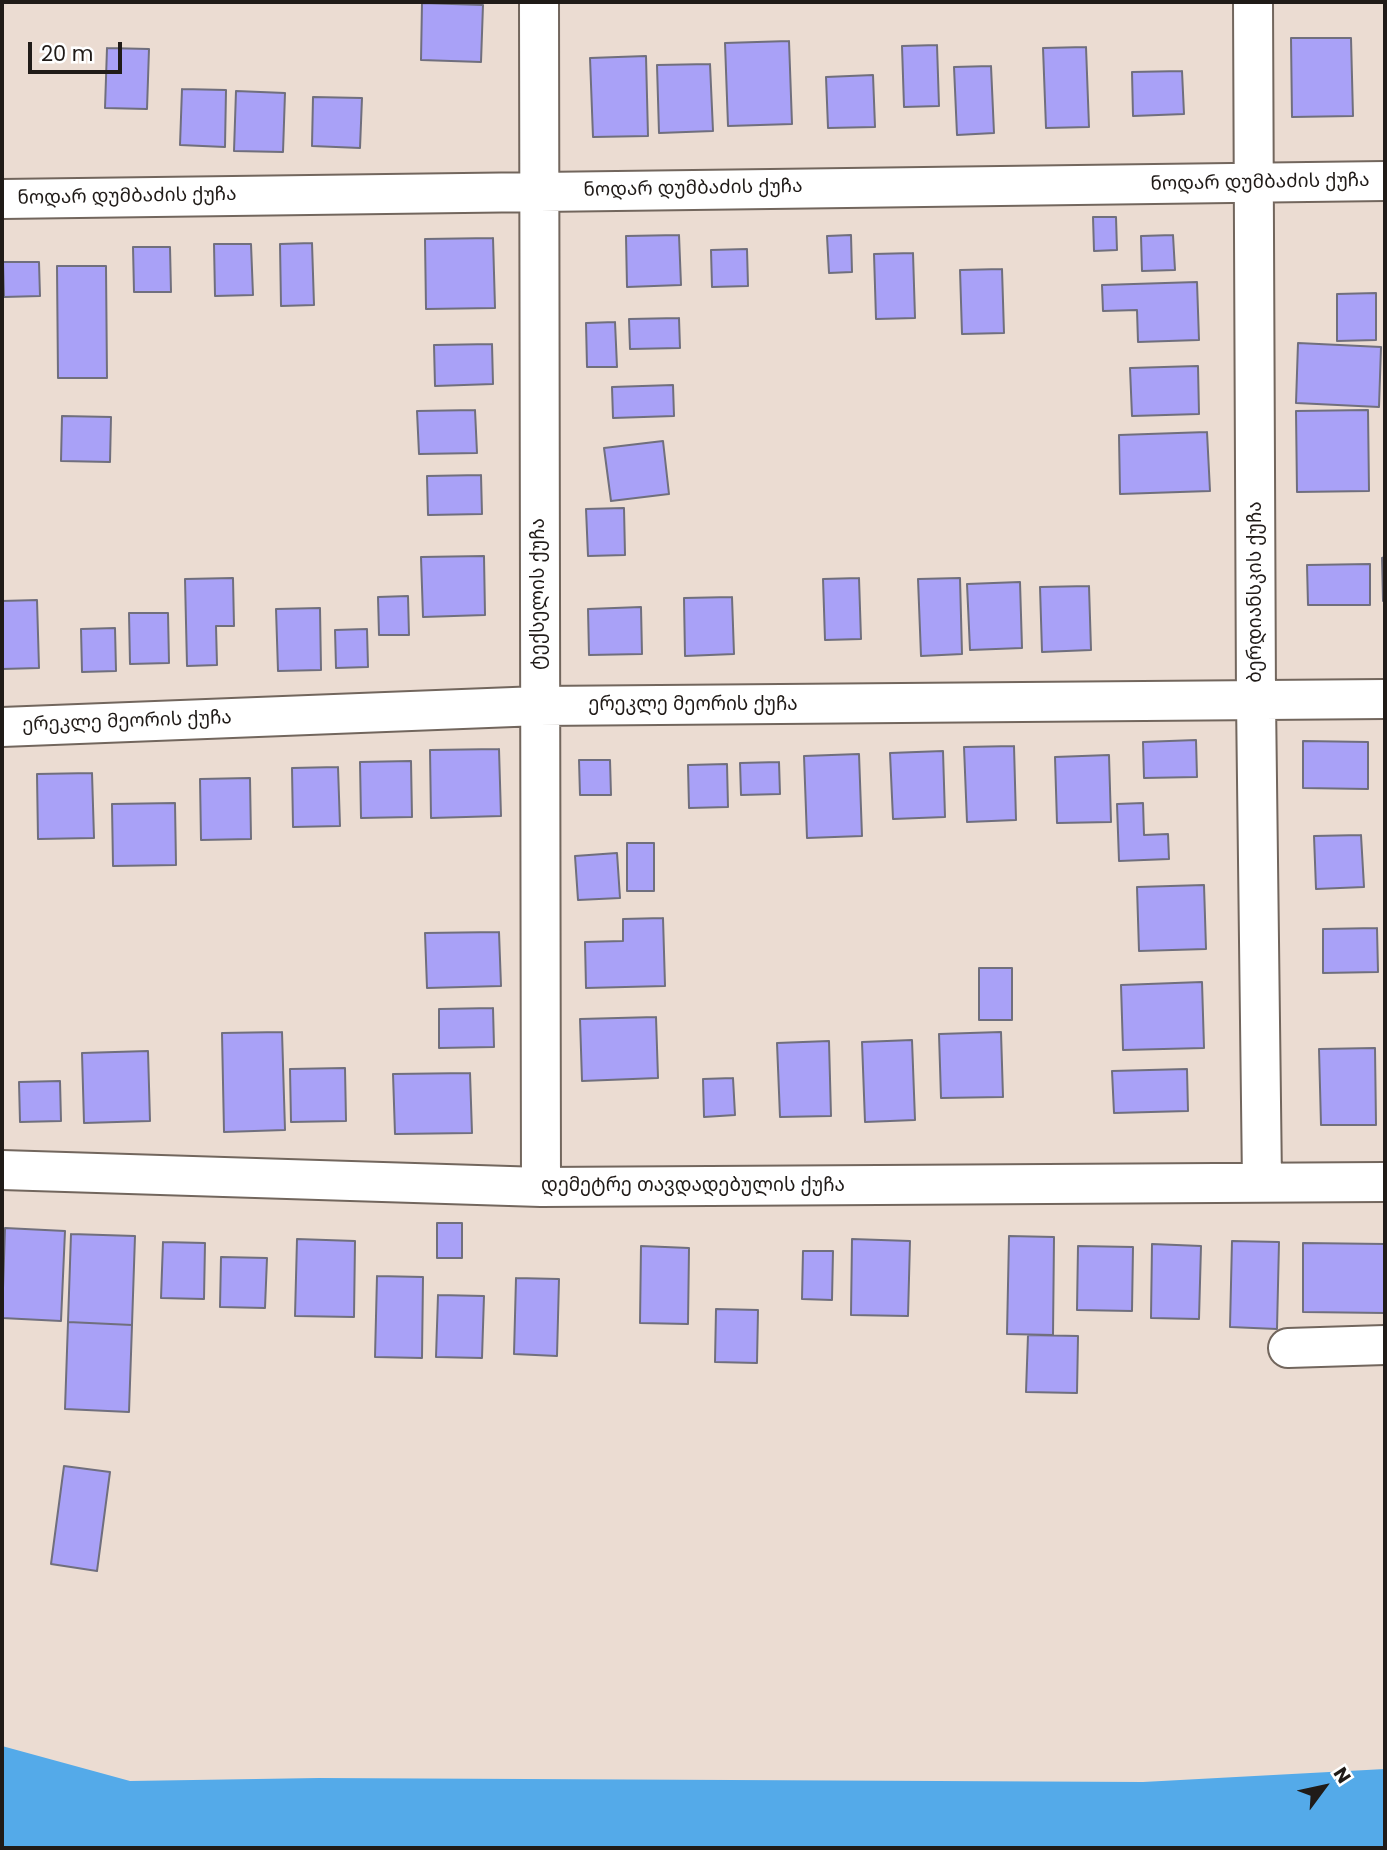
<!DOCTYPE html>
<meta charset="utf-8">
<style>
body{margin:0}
#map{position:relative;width:1387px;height:1850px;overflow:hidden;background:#ebdcd2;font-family:Poppins,sans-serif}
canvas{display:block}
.frame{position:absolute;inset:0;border:4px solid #201b18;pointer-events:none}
.north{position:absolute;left:1289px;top:1752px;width:70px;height:70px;-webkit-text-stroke:5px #fff;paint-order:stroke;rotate:57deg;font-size:19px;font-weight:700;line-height:28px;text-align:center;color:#201b18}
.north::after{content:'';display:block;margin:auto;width:24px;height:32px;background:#201b18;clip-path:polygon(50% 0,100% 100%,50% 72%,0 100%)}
.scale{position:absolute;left:28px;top:42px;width:94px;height:32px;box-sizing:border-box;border:4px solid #201b18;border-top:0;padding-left:9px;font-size:21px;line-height:24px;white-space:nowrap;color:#201b18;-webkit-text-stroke:5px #fff;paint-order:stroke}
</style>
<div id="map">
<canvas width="1387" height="1850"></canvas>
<div class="frame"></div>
<div class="north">N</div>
<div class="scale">20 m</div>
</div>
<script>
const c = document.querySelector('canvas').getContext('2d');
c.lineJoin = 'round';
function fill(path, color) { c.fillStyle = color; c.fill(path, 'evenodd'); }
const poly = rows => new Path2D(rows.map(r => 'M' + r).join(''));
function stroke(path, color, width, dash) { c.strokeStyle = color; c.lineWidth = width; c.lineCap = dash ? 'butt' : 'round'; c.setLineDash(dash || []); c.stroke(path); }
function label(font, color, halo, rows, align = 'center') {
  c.font = font + ' Poppins,"Noto Sans Georgian",sans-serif'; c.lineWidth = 5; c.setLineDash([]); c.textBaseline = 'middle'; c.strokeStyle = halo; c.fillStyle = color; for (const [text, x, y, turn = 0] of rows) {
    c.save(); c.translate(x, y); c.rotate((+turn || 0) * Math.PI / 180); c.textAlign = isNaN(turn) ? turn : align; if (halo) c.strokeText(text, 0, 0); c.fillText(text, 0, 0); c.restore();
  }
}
fill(poly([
 [2,1746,130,1781,319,1778,1143,1782,1385,1769,1385,1848,2,1848]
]), '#54aae9');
const building = poly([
 [422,3,483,5,481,62,421,60,422,3],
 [1291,38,1351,38,1353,116,1292,117,1291,38],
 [789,41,792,124,728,126,725,43,789,41],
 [937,45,939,106,904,107,902,46,937,45],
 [1086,47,1089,127,1046,128,1043,48,1086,47],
 [107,48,149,49,147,109,105,108,107,48],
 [646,56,648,136,593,137,590,58,646,56],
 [710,64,713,131,659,133,657,65,710,64],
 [991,66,994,133,957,135,954,67,991,66],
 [1182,71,1184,114,1133,116,1132,72,1182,71],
 [873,75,875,127,828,128,826,77,873,75],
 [182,89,226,90,225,147,180,145,182,89],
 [236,91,285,93,283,152,234,151,236,91],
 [313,97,362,98,360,148,312,146,313,97],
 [1093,217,1116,217,1117,250,1094,251,1093,217],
 [679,235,681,285,627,287,626,236,679,235],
 [851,235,852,272,829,273,827,236,851,235],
 [1173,235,1175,270,1142,271,1141,236,1173,235],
 [493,238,495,308,426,309,425,239,493,238],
 [312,243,314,305,281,306,280,244,312,243],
 [214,244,251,244,253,295,215,296,214,244],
 [133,247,170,247,171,292,134,292,133,247],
 [747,249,748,286,712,287,711,250,747,249],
 [913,253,915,318,876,319,874,254,913,253],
 [3,262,39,262,40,296,4,297,3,262],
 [57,266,106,266,107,378,58,378,57,266],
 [1002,269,1004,333,962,334,960,270,1002,269],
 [1197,282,1199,340,1138,342,1137,310,1103,311,1102,285,1197,282],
 [1376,293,1376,340,1337,341,1337,294,1376,293],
 [679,318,680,348,630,349,629,319,679,318],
 [615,322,617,367,587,367,586,323,615,322],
 [1298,343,1381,347,1379,407,1296,403,1298,343],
 [492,344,493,384,435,386,434,345,492,344],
 [1198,366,1199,414,1132,416,1130,368,1198,366],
 [673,385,674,416,613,418,612,387,673,385],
 [475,410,477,453,419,454,417,411,475,410],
 [1368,410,1369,491,1297,492,1296,411,1368,410],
 [62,416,111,417,110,462,61,461,62,416],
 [1207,432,1210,491,1120,494,1119,435,1207,432],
 [663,441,669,494,611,501,604,448,663,441],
 [481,475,482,514,428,515,427,476,481,475],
 [624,508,625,555,588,556,586,509,624,508],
 [484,556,485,615,423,617,421,557,484,556],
 [1385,557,1385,601,1383,601,1382,558,1385,557],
 [1370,564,1370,605,1308,605,1307,565,1370,564],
 [233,578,234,626,216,626,217,665,187,666,185,579,233,578],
 [859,578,861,639,825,640,823,579,859,578],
 [960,578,962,654,921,656,918,579,960,578],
 [1020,582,1022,648,970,650,967,584,1020,582],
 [1089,586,1091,650,1042,652,1040,587,1089,586],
 [408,596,409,635,379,635,378,597,408,596],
 [732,597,734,654,685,656,684,598,732,597],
 [37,600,39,668,2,669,2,601,37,600],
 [641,607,642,654,589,655,588,609,641,607],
 [320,608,321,670,278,671,276,609,320,608],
 [129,613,168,613,169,663,130,664,129,613],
 [115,628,116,671,82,672,81,629,115,628],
 [367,629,368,667,336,668,335,630,367,629],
 [1196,740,1197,777,1144,778,1143,742,1196,740],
 [1303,741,1368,742,1368,789,1303,788,1303,741],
 [1014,746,1016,820,967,822,964,747,1014,746],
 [499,749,501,816,431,818,430,750,499,749],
 [943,751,945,817,893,819,890,753,943,751],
 [859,754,862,836,807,838,804,756,859,754],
 [1109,755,1111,822,1057,823,1055,757,1109,755],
 [579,760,610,760,611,795,580,795,579,760],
 [411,761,412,817,361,818,360,762,411,761],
 [779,762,780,794,741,795,740,763,779,762],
 [727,764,728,807,689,808,688,765,727,764],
 [338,767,340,826,293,827,292,768,338,767],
 [92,773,94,838,38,839,37,774,92,773],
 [250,778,251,839,201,840,200,779,250,778],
 [175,803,176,865,113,866,112,804,175,803],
 [1143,803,1144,835,1168,834,1169,859,1119,861,1117,804,1143,803],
 [1361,835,1364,887,1316,889,1314,836,1361,835],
 [627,843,654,843,654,891,627,891,627,843],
 [617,853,620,898,578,900,575,856,617,853],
 [1204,885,1206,949,1139,951,1137,887,1204,885],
 [663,918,665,986,586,988,585,942,623,941,623,919,663,918],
 [1377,928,1378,972,1323,973,1323,929,1377,928],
 [499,932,501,986,427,988,425,933,499,932],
 [979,968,1012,968,1012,1020,979,1020,979,968],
 [1202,982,1204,1048,1123,1050,1121,985,1202,982],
 [493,1008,494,1047,439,1048,439,1009,493,1008],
 [656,1017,658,1078,582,1081,580,1019,656,1017],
 [282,1032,285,1130,224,1132,222,1033,282,1032],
 [1001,1032,1003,1097,941,1098,939,1034,1001,1032],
 [912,1040,915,1120,865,1122,862,1042,912,1040],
 [829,1041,831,1116,780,1117,777,1043,829,1041],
 [1375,1048,1376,1125,1321,1125,1319,1049,1375,1048],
 [148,1051,150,1121,84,1123,82,1053,148,1051],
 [345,1068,346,1121,291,1122,290,1069,345,1068],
 [1187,1069,1188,1111,1114,1113,1112,1071,1187,1069],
 [470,1073,472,1133,395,1134,393,1074,470,1073],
 [733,1078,735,1115,704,1117,703,1079,733,1078],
 [60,1081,61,1121,20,1122,19,1082,60,1081],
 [437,1223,462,1223,462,1258,437,1258,437,1223],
 [5,1228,65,1231,61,1321,2,1318,5,1228],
 [71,1234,135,1236,132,1325,68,1322,71,1234],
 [1009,1236,1054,1237,1053,1335,1007,1334,1009,1236],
 [297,1239,355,1241,354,1317,295,1316,297,1239],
 [852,1239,910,1241,908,1316,851,1315,852,1239],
 [1232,1241,1279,1242,1277,1329,1230,1327,1232,1241],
 [163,1242,205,1243,204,1299,161,1298,163,1242],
 [1303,1243,1385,1244,1385,1313,1303,1312,1303,1243],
 [1152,1244,1201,1246,1199,1319,1151,1318,1152,1244],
 [641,1246,689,1248,688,1324,640,1323,641,1246],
 [1078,1246,1133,1247,1132,1311,1077,1310,1078,1246],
 [803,1251,833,1251,832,1300,802,1299,803,1251],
 [221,1257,267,1258,265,1308,220,1307,221,1257],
 [377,1276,423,1277,422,1358,375,1357,377,1276],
 [516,1278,559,1279,557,1356,514,1354,516,1278],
 [438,1295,484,1296,482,1358,436,1357,438,1295],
 [716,1309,758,1310,757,1363,715,1362,716,1309],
 [68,1322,132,1325,129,1412,65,1409,68,1322],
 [1028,1335,1078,1336,1077,1393,1026,1392,1028,1335],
 [64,1466,110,1472,97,1571,51,1564,64,1466]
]);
fill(building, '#a9a1f7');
stroke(building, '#706f7d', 2);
const minor = poly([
 [539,2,541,1187],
 [1253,2,1256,700,1262,1182],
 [2,199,1385,181],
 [2,727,539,706,1385,699],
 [2,1170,541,1187,1385,1182],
 [1288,1348,1385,1345]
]);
stroke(minor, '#72665d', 42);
stroke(minor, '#fff', 38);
label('19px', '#201b18', '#fff', [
 ["ნოდარ დუმბაძის ქუჩა",1260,183,-1],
 ["ნოდარ დუმბაძის ქუჩა",693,189,-1],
 ["ნოდარ დუმბაძის ქუჩა",127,197,-1],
 ["ბერდიანსკის ქუჩა",1256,592,-90],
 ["ტექსელის ქუჩა",539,594,-90],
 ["ერეკლე მეორის ქუჩა",693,705],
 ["ერეკლე მეორის ქუჩა",127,722,-2],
 ["დემეტრე თავდადებულის ქუჩა",693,1186]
]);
</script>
